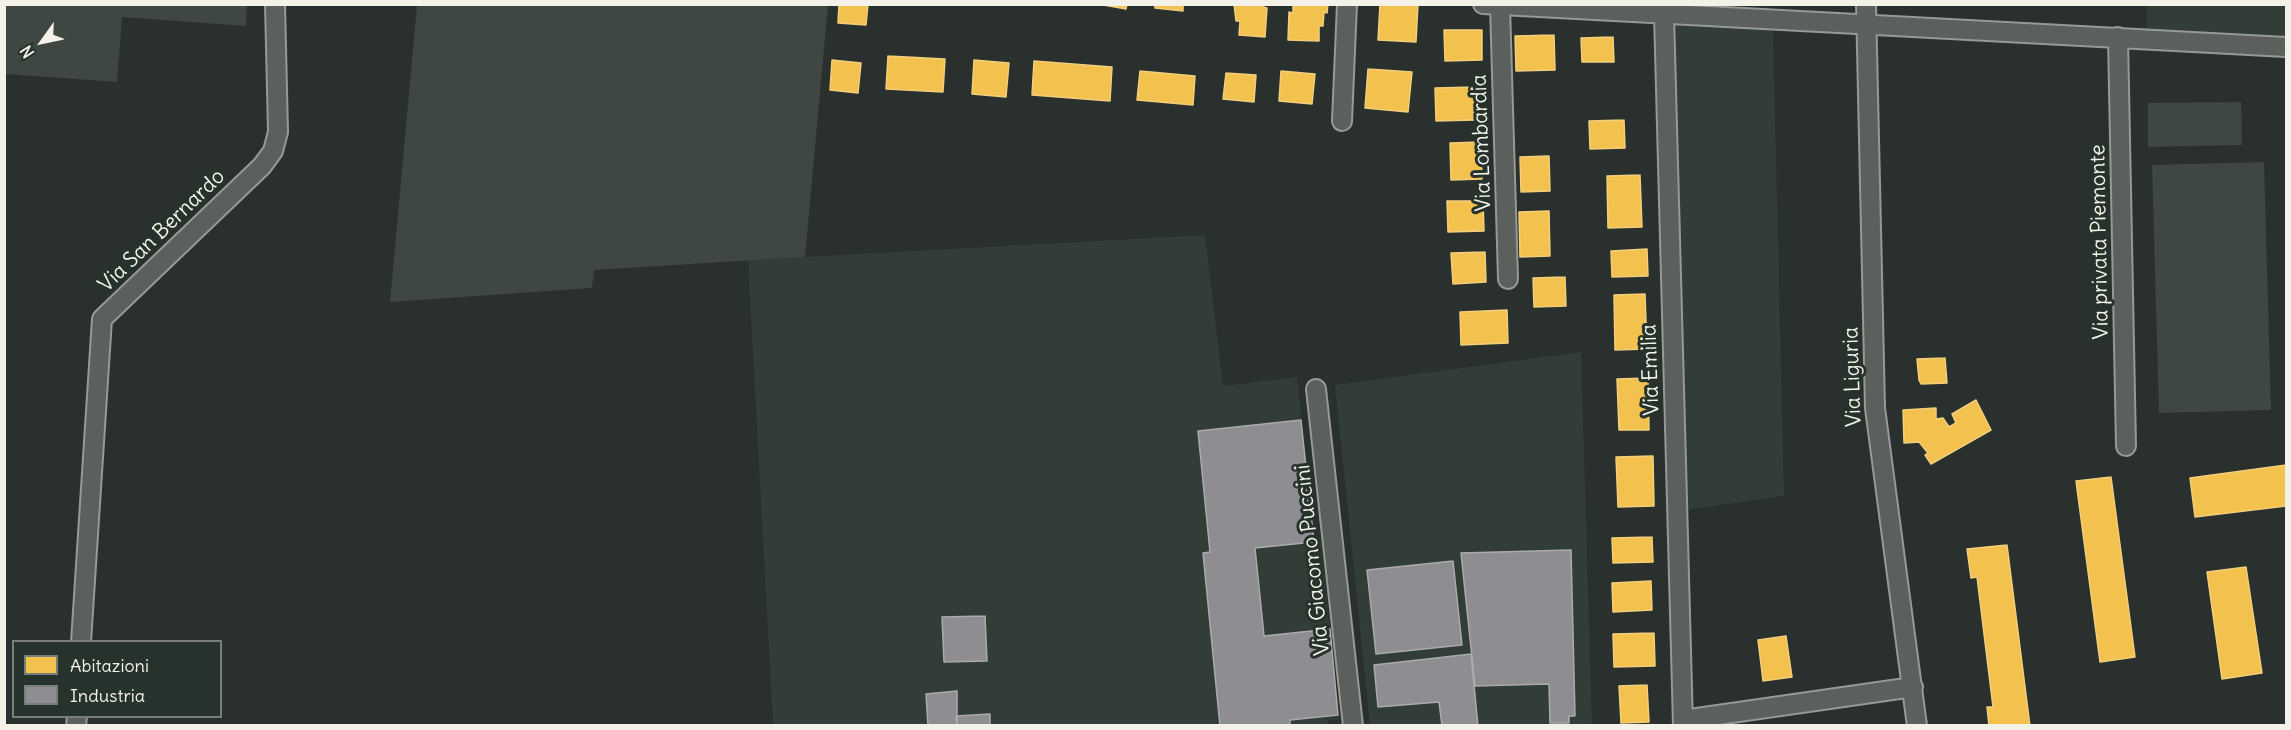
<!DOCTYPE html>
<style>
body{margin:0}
#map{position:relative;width:2291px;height:730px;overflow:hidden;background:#29302d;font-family:Delius,sans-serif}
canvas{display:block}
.frame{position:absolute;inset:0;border:6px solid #f4f1e8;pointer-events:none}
.legend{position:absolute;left:12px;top:640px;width:210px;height:78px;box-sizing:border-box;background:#26332d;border:2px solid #787f78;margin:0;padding:8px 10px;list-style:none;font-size:18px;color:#f4f1e8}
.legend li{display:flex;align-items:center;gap:12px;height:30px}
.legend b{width:30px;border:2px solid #787f78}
.north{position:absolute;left:12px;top:12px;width:60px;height:60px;-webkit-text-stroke:4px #26332d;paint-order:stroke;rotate:237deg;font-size:16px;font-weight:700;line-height:24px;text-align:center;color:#f4f1e8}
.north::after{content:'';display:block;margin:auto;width:21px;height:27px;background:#f4f1e8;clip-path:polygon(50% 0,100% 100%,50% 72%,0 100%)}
</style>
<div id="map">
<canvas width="2291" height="730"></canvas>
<div class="frame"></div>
<ul class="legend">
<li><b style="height:16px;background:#f2c14e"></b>Abitazioni</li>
<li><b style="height:16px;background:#8d8d92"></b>Industria</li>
</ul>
<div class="north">N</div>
</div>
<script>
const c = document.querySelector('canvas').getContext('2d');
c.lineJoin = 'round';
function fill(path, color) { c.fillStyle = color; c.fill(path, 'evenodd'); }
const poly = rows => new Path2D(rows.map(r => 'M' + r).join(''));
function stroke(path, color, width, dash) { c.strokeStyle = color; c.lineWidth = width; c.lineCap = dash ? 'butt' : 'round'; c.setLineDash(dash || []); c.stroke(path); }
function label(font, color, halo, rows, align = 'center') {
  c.font = font + ' Delius,sans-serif'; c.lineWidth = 6; c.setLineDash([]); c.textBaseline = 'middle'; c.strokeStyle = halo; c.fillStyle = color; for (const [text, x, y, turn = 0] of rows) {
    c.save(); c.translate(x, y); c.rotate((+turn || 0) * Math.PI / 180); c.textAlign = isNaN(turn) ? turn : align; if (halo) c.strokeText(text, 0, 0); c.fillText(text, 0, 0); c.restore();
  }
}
fill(poly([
 [2147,5,2286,5,2286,54,2147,47],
 [1665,16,1773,22,1773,32,1784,496,1678,511],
 [1205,235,1223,386,1297,377,1314,541,1321,541,1339,719,1328,720,1328,726,773,725,748,260],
 [1581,352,1592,725,1370,725,1335,385]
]), '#323d37');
fill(poly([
 [4,5,5,4,247,5,246,26,122,17,117,82,5,74],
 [417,5,828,5,805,257,594,270,592,288,390,302],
 [2241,102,2242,145,2148,147,2148,103],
 [2264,162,2271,410,2159,413,2152,165]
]), '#3e4742');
const homes = poly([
 [839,4,868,4,866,25,838,23,839,4],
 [1098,4,1127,4,1126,9,1098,4],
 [1155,4,1183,4,1183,11,1155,8,1155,4],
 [1234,4,1263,4,1263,7,1267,8,1265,37,1239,35,1240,21,1236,21,1234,4],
 [1293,4,1328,4,1327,13,1324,12,1323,26,1319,26,1319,41,1288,40,1289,12,1293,13,1293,4],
 [1380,4,1418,4,1416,42,1378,40,1380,4],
 [1444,30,1482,30,1482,60,1445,61,1444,30],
 [1554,35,1555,70,1516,71,1515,36,1554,35],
 [1613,37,1614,62,1582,62,1581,38,1613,37],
 [888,56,945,59,943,92,886,89,888,56],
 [832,60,861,63,858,93,830,90,832,60],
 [974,60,1009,63,1006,97,972,94,974,60],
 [1034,61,1112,67,1110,101,1032,95,1034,61],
 [1368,69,1412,72,1408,112,1365,108,1368,69],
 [1140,71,1195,76,1193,105,1137,100,1140,71],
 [1281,71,1315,74,1312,104,1279,101,1281,71],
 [1226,73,1256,75,1254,102,1223,99,1226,73],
 [1474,87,1475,120,1436,121,1435,88,1474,87],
 [1624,120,1625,148,1590,149,1589,121,1624,120],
 [1481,142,1482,179,1451,180,1450,143,1481,142],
 [1549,156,1550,191,1521,192,1520,157,1549,156],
 [1640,175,1642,227,1608,228,1607,176,1640,175],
 [1447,201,1483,201,1484,231,1448,232,1447,201],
 [1549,211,1550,256,1520,257,1519,212,1549,211],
 [1647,249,1648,276,1612,277,1611,251,1647,249],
 [1485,252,1486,282,1453,284,1451,253,1485,252],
 [1565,277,1566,306,1534,307,1533,278,1565,277],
 [1645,294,1647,349,1615,350,1614,295,1645,294],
 [1507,310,1508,343,1461,345,1460,312,1507,310],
 [1945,358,1947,383,1921,384,1919,380,1917,359,1945,358],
 [1648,378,1649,430,1619,430,1617,379,1648,378],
 [1976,400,1991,430,1931,464,1925,455,1928,453,1919,442,1904,443,1903,410,1936,408,1936,419,1943,418,1949,427,1956,423,1952,414,1976,400],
 [1653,456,1654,506,1618,507,1616,457,1653,456],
 [2286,465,2286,506,2195,517,2190,478,2286,465],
 [2111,477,2135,657,2100,662,2076,481,2111,477],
 [1652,537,1653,562,1613,563,1612,538,1652,537],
 [2007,545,2030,726,1989,726,1987,707,1993,707,1977,577,1971,578,1967,549,2007,545],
 [2246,567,2262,673,2222,679,2207,572,2246,567],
 [1651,581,1652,610,1613,612,1612,583,1651,581],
 [1654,633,1655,666,1614,667,1613,634,1654,633],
 [1786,636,1792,677,1763,681,1758,640,1786,636],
 [1647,685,1649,722,1621,723,1619,686,1647,685]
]);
fill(homes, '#f2c14e');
stroke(homes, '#f3cf7c', 1.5);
const industry = poly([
 [1301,420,1314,542,1255,548,1264,636,1330,629,1338,715,1290,720,1290,726,1220,726,1203,553,1210,552,1198,431,1301,420],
 [1571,550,1575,716,1569,716,1569,723,1550,723,1549,684,1475,686,1461,553,1571,550],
 [1453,561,1462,645,1376,654,1367,570,1453,561],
 [985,616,987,661,944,662,942,617,985,616],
 [1471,654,1478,726,1442,726,1439,702,1378,707,1374,665,1471,654],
 [957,691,957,726,928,726,926,694,957,691],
 [990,714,990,726,957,726,956,716,990,714]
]);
fill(industry, '#8d8d92');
stroke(industry, '#acabac', 1.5);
const street = poly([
 [1483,4,2286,47],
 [1866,4,1875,408,1917,726],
 [1500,6,1508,279],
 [1664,14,1683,726],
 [2118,37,2126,446],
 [1342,121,1347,4],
 [1316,389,1353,726],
 [81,642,102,319,262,166,273,151,278,132,275,4],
 [1683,720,1913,687],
 [76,726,77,716]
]);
stroke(street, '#969996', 22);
stroke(street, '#5c605c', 18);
label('21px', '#f4f1e8', '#26332d', [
 ["Via Lombardia",1482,143,-92],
 ["Via San Bernardo",162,231,-44],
 ["Via privata Piemonte",2100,242,-91],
 ["Via Emilia",1651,370,-92],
 ["Via Liguria",1853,377,-92],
 ["Via Giacomo Puccini",1313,560,-96]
]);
</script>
